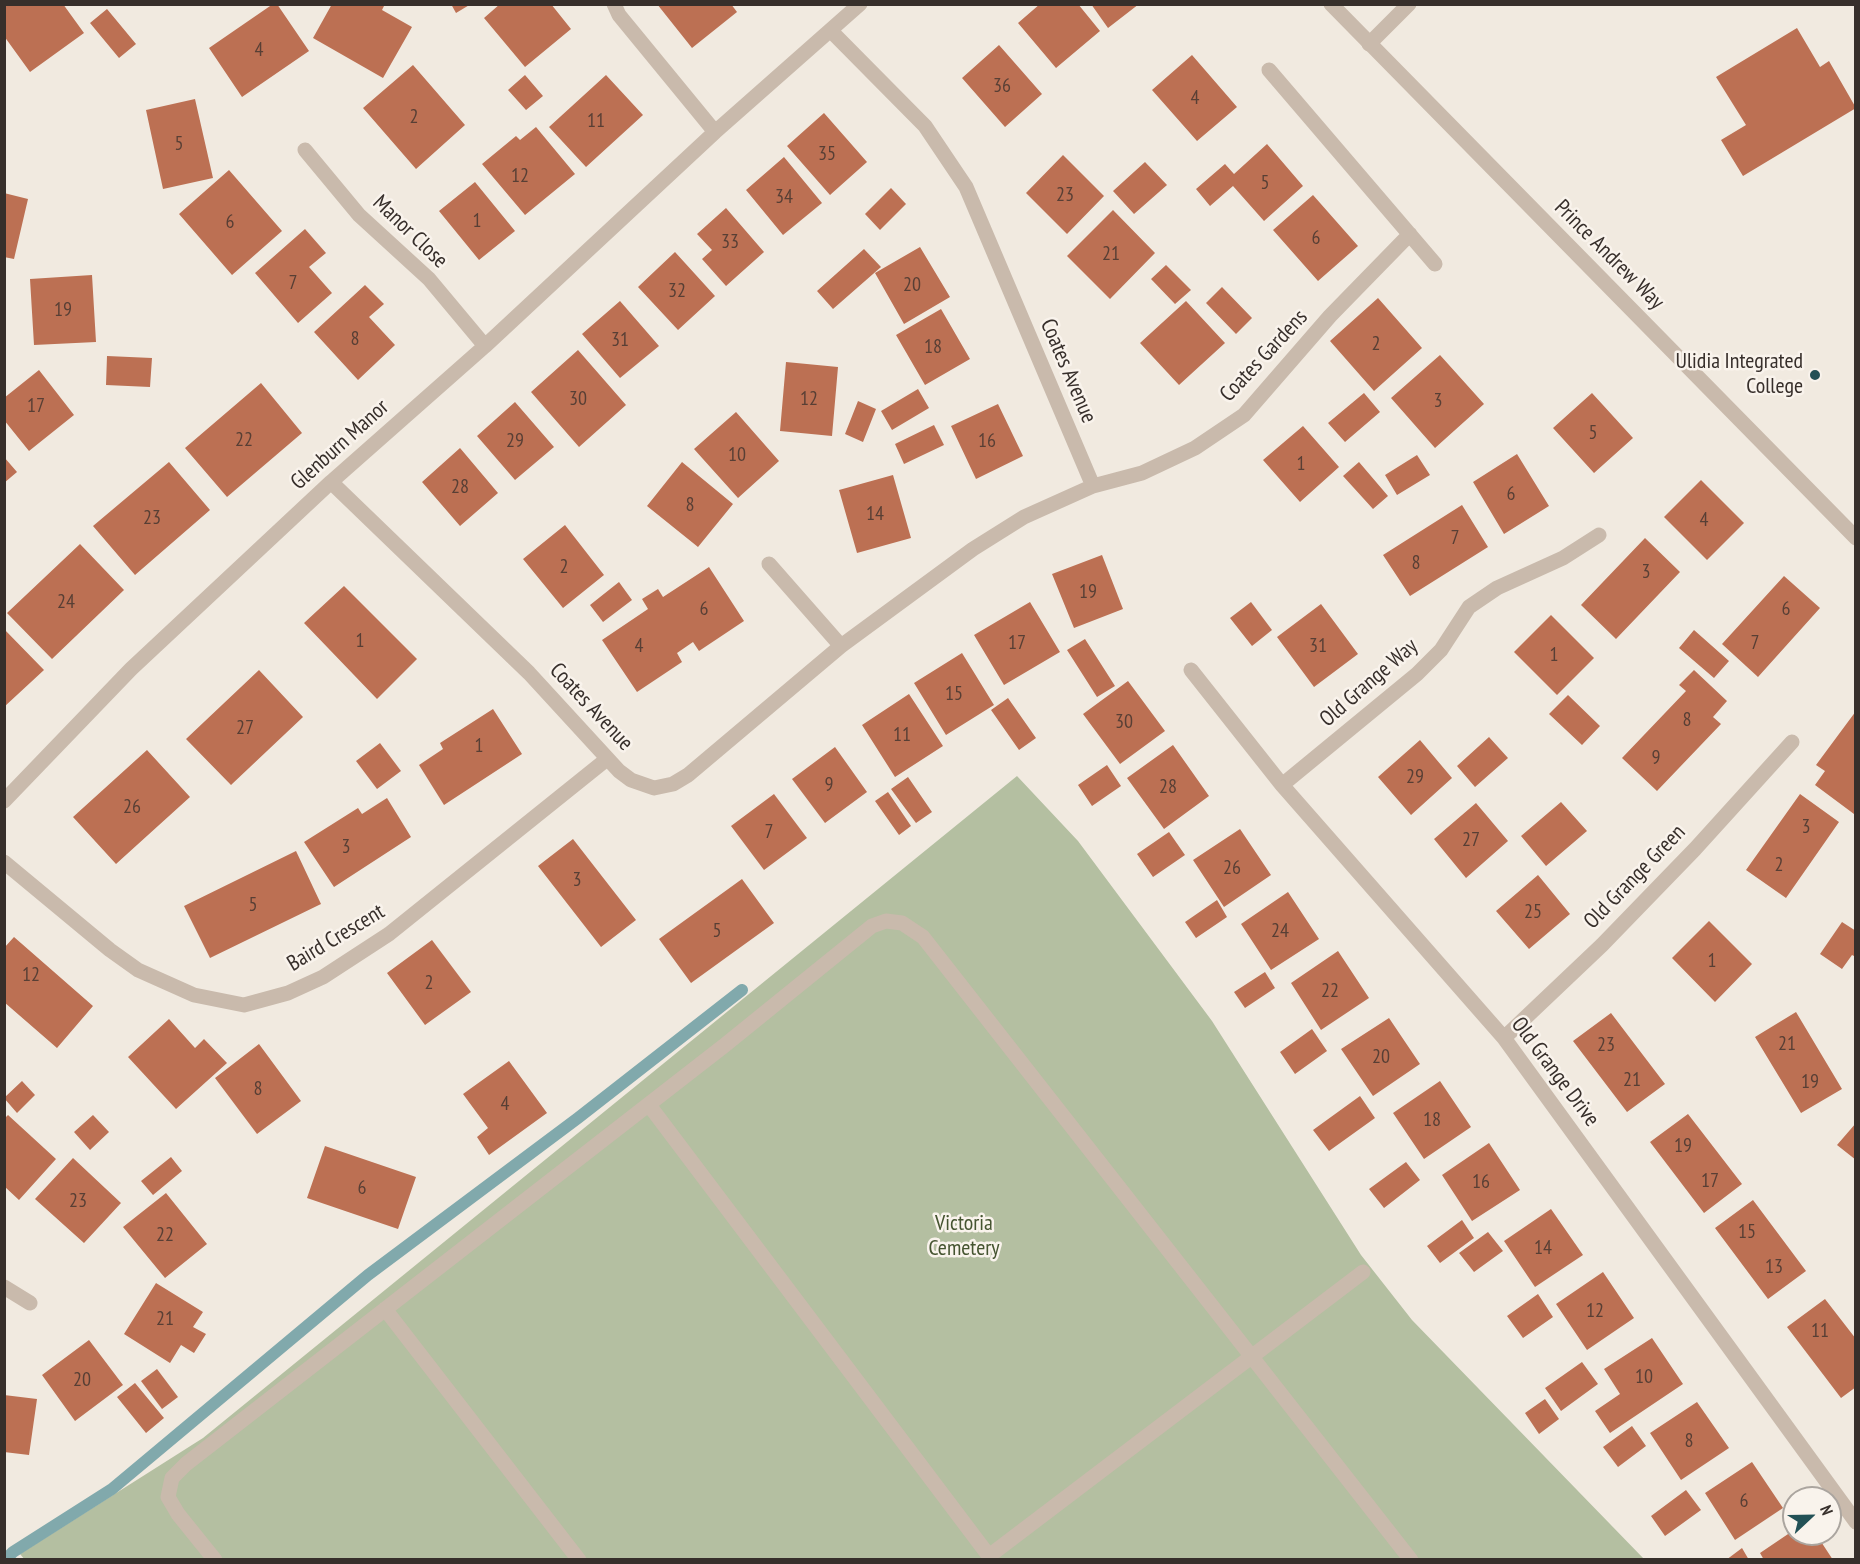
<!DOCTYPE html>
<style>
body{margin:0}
#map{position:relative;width:1860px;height:1564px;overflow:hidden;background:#f1eae0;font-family:"PT Sans Narrow",sans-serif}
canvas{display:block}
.frame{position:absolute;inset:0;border:6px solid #372f2b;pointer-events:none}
.north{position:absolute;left:1782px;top:1486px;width:60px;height:60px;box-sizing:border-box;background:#f9f3ec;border:2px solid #aba59f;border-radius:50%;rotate:68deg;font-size:16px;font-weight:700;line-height:24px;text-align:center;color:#372f2b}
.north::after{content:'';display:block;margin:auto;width:21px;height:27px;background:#235156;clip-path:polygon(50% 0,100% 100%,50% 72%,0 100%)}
</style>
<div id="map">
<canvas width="1860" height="1564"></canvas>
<div class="frame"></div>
<div class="north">N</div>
</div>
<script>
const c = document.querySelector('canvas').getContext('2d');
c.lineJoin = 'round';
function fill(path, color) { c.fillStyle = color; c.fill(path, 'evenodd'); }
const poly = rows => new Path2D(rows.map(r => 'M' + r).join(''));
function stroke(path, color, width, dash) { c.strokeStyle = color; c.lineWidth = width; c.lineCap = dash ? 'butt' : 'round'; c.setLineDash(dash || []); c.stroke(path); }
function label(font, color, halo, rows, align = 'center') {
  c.font = font + ' "PT Sans Narrow",sans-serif'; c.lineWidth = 5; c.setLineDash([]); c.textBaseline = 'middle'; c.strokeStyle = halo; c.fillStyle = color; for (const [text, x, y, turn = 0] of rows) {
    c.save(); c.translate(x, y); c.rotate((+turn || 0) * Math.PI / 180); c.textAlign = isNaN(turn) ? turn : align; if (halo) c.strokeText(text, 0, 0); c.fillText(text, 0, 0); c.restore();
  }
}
fill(poly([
 [1017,776,1078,841,1212,1021,1361,1255,1412,1320,1644,1559,25,1560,20,1554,203,1438]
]), '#b4bfa1');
stroke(poly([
 [5,1560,13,1552,112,1489,368,1275,578,1118,742,990]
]), '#81a9ac', 12);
fill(poly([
 [4,4,63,4,84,33,30,72,4,36],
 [273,4,277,4,309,51,242,97,209,48],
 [332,4,380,4,384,6,382,10,412,27,383,78,313,38],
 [451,4,471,4,456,13],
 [500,4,551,4,571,29,525,67,484,18],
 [657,4,731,4,737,12,692,48],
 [1040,4,1078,4,1100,31,1056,68,1018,23],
 [1091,4,1139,4,1108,28],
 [107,9,136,44,119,58,90,23],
 [1797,28,1820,67,1829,61,1856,108,1743,176,1721,140,1746,125,1716,77],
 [999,45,1042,94,1005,127,962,78],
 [1192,55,1237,107,1197,141,1152,90],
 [413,65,465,125,416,169,363,108],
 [525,75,543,96,526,110,508,90],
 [606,75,643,115,586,167,549,127],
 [195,99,213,178,163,189,146,110],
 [824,113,867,162,830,195,787,146],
 [536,127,575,174,525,215,482,164,516,136,520,140],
 [1267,144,1303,186,1264,221,1233,186,1210,206,1196,189,1225,164,1234,174],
 [1063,155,1104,196,1067,234,1026,193],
 [784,157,822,203,783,235,746,190],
 [1145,162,1167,185,1134,214,1113,191],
 [229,170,282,231,232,275,179,214],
 [475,182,515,231,479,260,439,211],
 [891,188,906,204,880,230,865,214],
 [4,193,28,199,14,259,4,257],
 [1313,195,1358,246,1318,281,1273,230],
 [726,208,764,252,726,286,702,259,712,250,697,234],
 [1113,210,1155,253,1110,299,1067,256],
 [305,229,326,253,309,267,332,293,298,323,255,273],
 [920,247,950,297,904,324,875,273],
 [864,249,881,267,833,309,817,291],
 [675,252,715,296,678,330,638,287],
 [1166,265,1191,290,1175,304,1151,279],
 [92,275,96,342,34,345,30,279],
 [365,285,384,304,369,317,395,345,358,380,314,332],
 [1222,287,1252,318,1236,334,1206,303],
 [1378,298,1422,348,1374,391,1330,341],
 [620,301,659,346,620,378,582,334],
 [1186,301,1225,343,1179,385,1140,343],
 [941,309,970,359,925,385,896,335],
 [578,350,626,405,579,447,531,392],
 [1440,355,1484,404,1435,448,1391,398],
 [107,356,152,358,150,387,106,385],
 [786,362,838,367,832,436,780,431],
 [39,370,74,415,29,451,4,420,4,398],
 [261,383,302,433,227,497,185,448],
 [918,389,929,408,892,430,881,411],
 [1364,393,1380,412,1345,442,1328,423],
 [1592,393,1633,438,1594,473,1553,428],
 [858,401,876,409,863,442,845,434],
 [515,402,554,447,515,480,477,436],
 [998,404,1023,456,976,479,951,426],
 [736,412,779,461,738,498,694,449],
 [934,425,944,445,904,464,895,444],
 [1303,426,1339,467,1300,502,1263,460],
 [460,448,498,493,460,526,422,482],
 [1517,454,1549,506,1504,534,1473,482],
 [1417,455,1430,475,1397,495,1385,475],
 [4,457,17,472,4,483],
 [169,462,210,510,135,575,93,526],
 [682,462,733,504,698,547,647,506],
 [1359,462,1388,496,1373,509,1343,476],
 [893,475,911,538,857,553,839,490],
 [1701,480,1744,523,1707,560,1664,517],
 [1462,505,1488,547,1410,596,1383,555],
 [565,525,604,575,563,608,523,559],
 [1645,538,1680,572,1616,639,1581,605],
 [80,544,124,590,52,659,7,613],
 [1102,555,1123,609,1074,628,1052,574],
 [709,567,744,621,699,651,693,642,677,653,682,662,637,692,602,640,648,609,642,599,658,589,663,597],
 [1784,576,1820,608,1758,677,1722,644],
 [619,582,632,600,603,622,590,605],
 [344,586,417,659,377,699,304,623],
 [1030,602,1060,652,1004,685,974,635],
 [1251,602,1272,630,1252,646,1230,618],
 [1321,604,1358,654,1314,687,1277,637],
 [1551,615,1594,658,1557,695,1514,652],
 [4,629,44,670,4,707],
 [1694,630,1729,661,1714,678,1679,648],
 [1085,639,1115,686,1097,697,1067,650],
 [962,653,994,705,946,735,914,683],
 [259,670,303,717,231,785,186,739],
 [1694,670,1727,701,1713,717,1721,724,1657,791,1622,758,1686,691,1679,685],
 [1128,681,1165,731,1120,764,1083,714],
 [909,694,943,746,895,777,862,725],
 [1568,695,1600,726,1582,745,1549,714],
 [1008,698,1036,738,1019,750,991,710],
 [493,709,522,754,444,805,419,765,443,749,440,743],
 [1856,711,1856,812,1854,814,1815,785,1825,771,1816,765],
 [1489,737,1508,758,1475,787,1457,766],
 [1420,740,1452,778,1411,815,1378,777],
 [380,743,401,771,377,789,356,761],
 [1173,745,1209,796,1164,829,1127,778],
 [835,747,867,792,825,823,792,779],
 [147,750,190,797,116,864,73,817],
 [1107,765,1121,786,1092,806,1078,785],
 [908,777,932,812,916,823,891,789],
 [888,792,911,826,899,835,875,801],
 [774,794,807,838,764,870,731,826],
 [1800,794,1839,822,1786,898,1746,870],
 [387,798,411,837,334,887,304,842,358,808,362,814],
 [1561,802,1587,831,1546,866,1521,836],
 [1476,803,1508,841,1466,878,1434,839],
 [1240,829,1271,875,1224,907,1193,860],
 [1169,832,1185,855,1153,877,1137,854],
 [573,839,636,920,601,947,538,866],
 [296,851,321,904,210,958,184,906],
 [1538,875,1570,914,1529,949,1496,911],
 [742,879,774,923,691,983,659,939],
 [1288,892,1319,939,1271,970,1241,924],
 [1217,900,1227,917,1196,938,1185,922],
 [1709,921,1752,964,1715,1002,1672,958],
 [1842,922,1856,931,1856,957,1852,955,1842,969,1820,954],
 [14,937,93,1006,57,1048,4,1002,4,948],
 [432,940,471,992,425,1025,387,973],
 [1338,951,1369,998,1321,1030,1291,983],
 [1265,972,1275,988,1245,1008,1234,992],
 [1796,1012,1842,1089,1801,1113,1755,1037],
 [1611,1013,1665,1084,1627,1112,1573,1041],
 [1389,1018,1420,1064,1373,1096,1341,1049],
 [169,1019,195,1048,204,1039,227,1063,176,1109,128,1057],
 [1312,1029,1327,1051,1295,1074,1280,1052],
 [259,1044,301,1101,257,1134,215,1078],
 [509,1061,547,1113,489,1155,477,1137,488,1128,463,1094],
 [22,1081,35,1095,17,1113,4,1098],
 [1440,1081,1471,1127,1424,1159,1393,1113],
 [1360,1096,1375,1118,1329,1151,1313,1130],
 [1688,1114,1742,1184,1704,1213,1650,1142],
 [8,1115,56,1159,19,1200,4,1186,4,1119],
 [93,1115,109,1132,90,1150,74,1132],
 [1856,1123,1856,1160,1837,1145],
 [1489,1143,1520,1190,1472,1221,1442,1175],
 [325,1146,416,1177,398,1229,307,1198],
 [171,1157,182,1171,153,1195,141,1181],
 [73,1158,121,1203,84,1243,35,1199],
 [1406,1162,1420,1180,1384,1208,1369,1189],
 [166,1193,207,1244,165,1278,123,1227],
 [1753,1200,1806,1271,1768,1299,1715,1228],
 [1551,1209,1583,1255,1535,1287,1504,1241],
 [1462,1220,1474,1238,1440,1263,1427,1246],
 [1488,1232,1503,1251,1474,1272,1459,1253],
 [1603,1272,1634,1318,1587,1350,1556,1304],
 [156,1283,203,1312,193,1327,206,1334,194,1353,181,1345,170,1363,124,1334],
 [1538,1294,1553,1317,1523,1338,1507,1316],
 [1825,1299,1856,1339,1856,1387,1841,1398,1787,1327],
 [1652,1338,1683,1384,1610,1433,1595,1411,1620,1394,1604,1369],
 [89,1340,123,1385,75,1421,42,1375],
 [1582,1362,1598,1384,1561,1411,1545,1388],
 [157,1369,178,1397,162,1409,141,1381],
 [135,1383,164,1418,146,1433,117,1397],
 [4,1395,37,1399,29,1455,4,1452],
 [1545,1399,1559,1419,1539,1434,1525,1413],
 [1697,1402,1729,1448,1681,1480,1650,1433],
 [1632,1426,1646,1446,1618,1467,1603,1447],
 [1752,1462,1783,1508,1735,1540,1705,1493],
 [1686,1490,1701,1510,1665,1536,1651,1516],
 [1794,1530,1794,1534,1816,1534,1833,1560,1764,1560,1760,1553],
 [1742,1548,1749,1560,1726,1560]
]), '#bc7053');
stroke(poly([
 [649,1105,989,1556,1363,1272],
 [385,1309,579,1560],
 [215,1560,178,1514,168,1497,172,1478,186,1464,725,1045,872,926,886,921,902,923,923,937,1411,1560]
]), '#c9baac', 15);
stroke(poly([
 [614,4,619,15,715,132],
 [1369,44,1409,4],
 [1269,70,1435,264],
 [305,150,359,215,429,279,485,346],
 [331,482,529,673,619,771,631,780,654,788,673,784,688,775,841,646,973,549,1024,517,1093,486,966,187,925,126,831,31],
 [1093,486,1142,473,1195,448,1244,415,1330,316,1410,234],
 [769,564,841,646],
 [1191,670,1282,785,1504,1038,1856,1522],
 [1282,785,1417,674,1441,650,1469,607,1497,588,1563,558,1599,535],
 [4,801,131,669,331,482,485,346,715,132,860,4],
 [4,862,110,950,138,970,194,995,244,1005,288,993,323,977,389,934,607,759],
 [1504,1038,1602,945,1695,849,1792,742],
 [4,1287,30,1303]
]), '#c9baac', 15);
stroke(poly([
 [1331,4,1856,538]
]), '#c9baac', 15);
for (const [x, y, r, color] of [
 [1815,375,6,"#235156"]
]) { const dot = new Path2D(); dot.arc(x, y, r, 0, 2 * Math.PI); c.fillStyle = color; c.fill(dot); stroke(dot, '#f9f3ec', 2); }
label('20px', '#583f35', null, [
 ["4",259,50],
 ["36",1002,86],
 ["4",1195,98],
 ["2",414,117],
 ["11",596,121],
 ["5",179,144],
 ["35",827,154],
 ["12",520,176],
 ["5",1265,183],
 ["23",1065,195],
 ["34",784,197],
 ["1",477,221],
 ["6",230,222],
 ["6",1316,238],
 ["33",730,242],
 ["21",1111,254],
 ["7",293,283],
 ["20",912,285],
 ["32",677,291],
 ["19",63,310],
 ["8",355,339],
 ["31",620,340],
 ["2",1376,344],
 ["18",933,347],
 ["30",578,399],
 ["12",809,399],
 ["3",1438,401],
 ["17",36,406],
 ["5",1593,433],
 ["22",244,440],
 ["29",515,441],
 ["16",987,441],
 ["10",737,455],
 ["1",1301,464],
 ["28",460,487],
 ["6",1511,494],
 ["8",690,505],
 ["14",875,514],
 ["23",152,518],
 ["4",1704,520],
 ["7",1455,538],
 ["8",1416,563],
 ["2",564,567],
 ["3",1646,572],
 ["19",1088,592],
 ["24",66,602],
 ["6",704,609],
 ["6",1786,609],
 ["1",360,641],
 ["17",1017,643],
 ["7",1755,643],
 ["4",639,646],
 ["31",1318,646],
 ["1",1554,655],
 ["15",954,694],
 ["8",1687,720],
 ["30",1124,722],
 ["27",245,728],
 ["11",902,735],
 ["1",479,746],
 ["9",1656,758],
 ["29",1415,777],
 ["9",829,785],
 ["28",1168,787],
 ["26",132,807],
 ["3",1806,827],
 ["7",769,832],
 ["27",1471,840],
 ["3",346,847],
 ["2",1779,865],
 ["26",1232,868],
 ["3",577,880],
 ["5",253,905],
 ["25",1533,912],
 ["5",717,931],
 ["24",1280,931],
 ["1",1712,961],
 ["12",31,975],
 ["2",429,983],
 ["22",1330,991],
 ["21",1787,1044],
 ["23",1606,1045],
 ["20",1381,1057],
 ["21",1632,1080],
 ["19",1810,1082],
 ["8",258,1089],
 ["4",505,1104],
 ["18",1432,1120],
 ["19",1683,1146],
 ["17",1710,1181],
 ["16",1481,1182],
 ["6",362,1188],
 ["23",78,1201],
 ["15",1747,1232],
 ["22",165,1235],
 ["14",1543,1248],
 ["13",1774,1267],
 ["12",1595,1311],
 ["21",165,1319],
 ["11",1820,1331],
 ["10",1644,1377],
 ["20",82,1380],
 ["8",1689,1441],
 ["6",1744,1501]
]);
label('22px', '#372f2b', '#f9f3ec', [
 ["Manor Close",410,232,44],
 ["Prince Andrew Way",1609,255,45],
 ["Coates Gardens",1264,356,-47],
 ["Coates Avenue",1068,371,67],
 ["Glenburn Manor",340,445,-42],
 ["Old Grange Way",1369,683,-41],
 ["Coates Avenue",591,707,47],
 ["Old Grange Green",1635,877,-46],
 ["Baird Crescent",336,938,-31],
 ["Old Grange Drive",1555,1072,53]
]);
label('22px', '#372f2b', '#f9f3ec', [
 ["Ulidia Integrated",1803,362],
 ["College",1803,387]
], 'right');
label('22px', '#455430', '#f9f3ec', [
 ["Victoria",964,1224],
 ["Cemetery",964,1249]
]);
</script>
